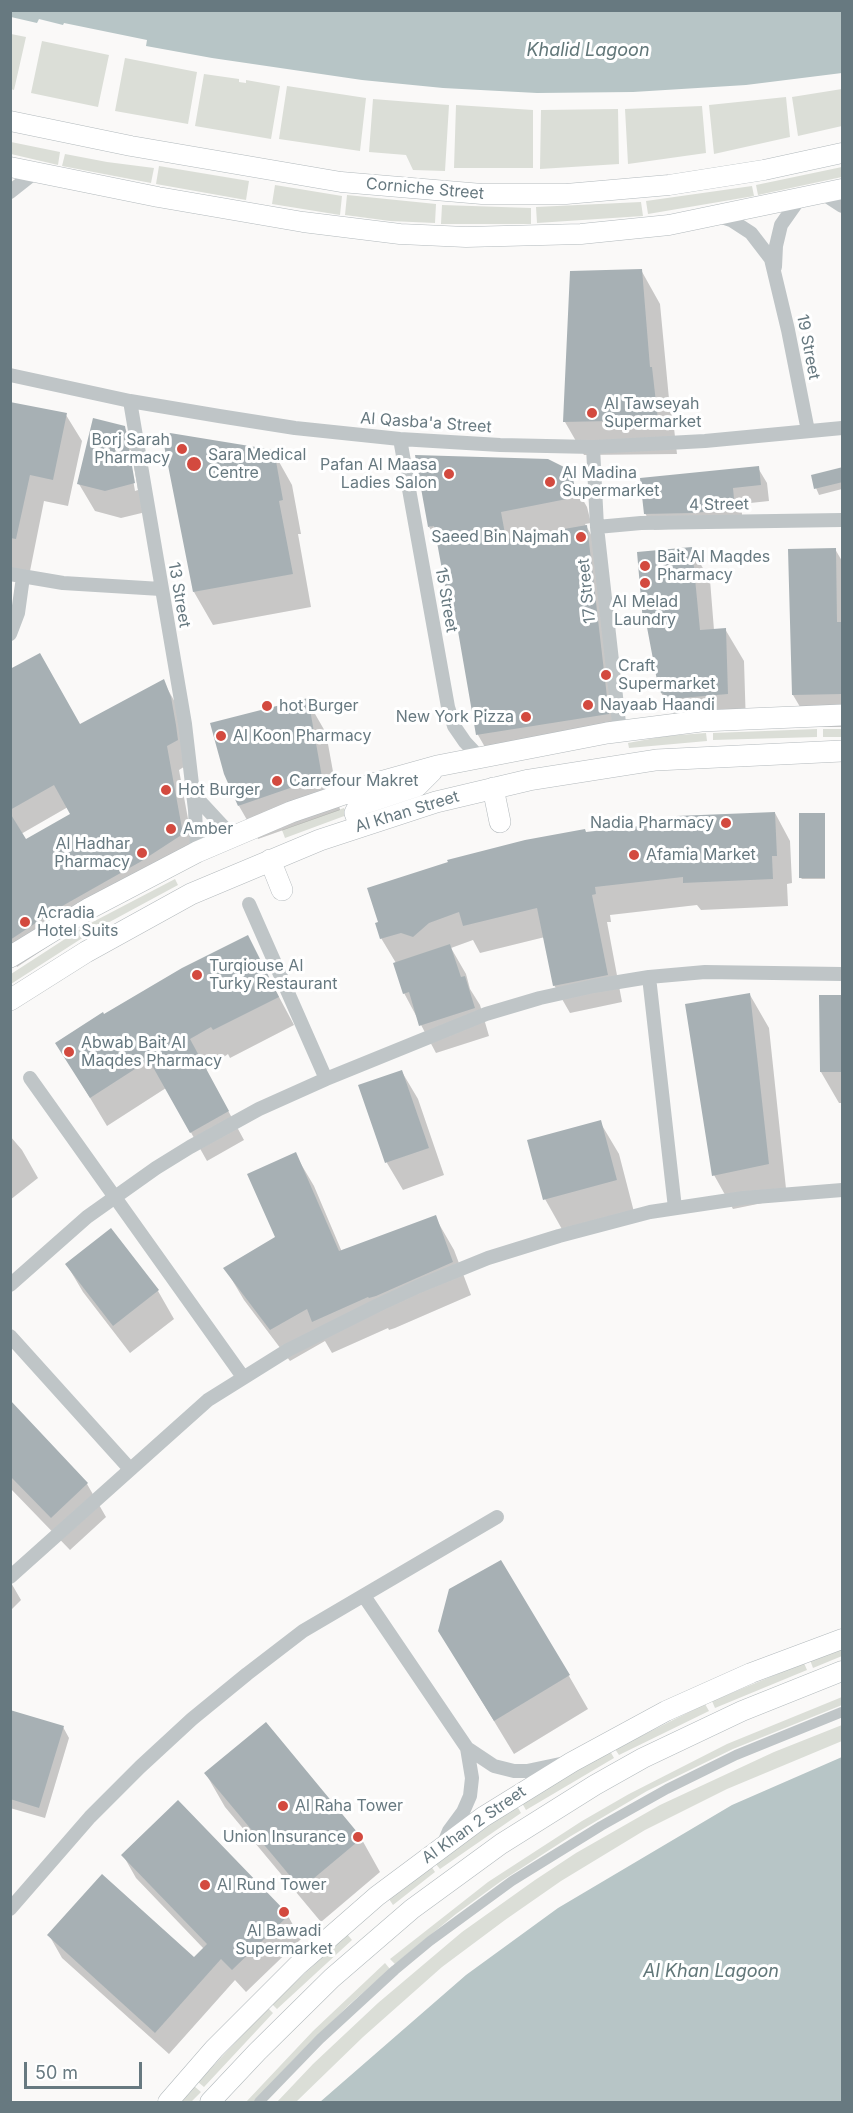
<!DOCTYPE html>
<style>
body{margin:0}
#map{position:relative;width:853px;height:2113px;overflow:hidden;background:#faf9f8;font-family:Inter,sans-serif}
canvas{display:block}
.frame{position:absolute;inset:0;border:12px solid #677980;pointer-events:none}
.scale{position:absolute;left:24px;top:2062px;width:118px;height:27px;box-sizing:border-box;border:3px solid #677980;border-top:0;padding-left:8px;font-size:18px;line-height:21px;white-space:nowrap;color:#677980;-webkit-text-stroke:4px #fff;paint-order:stroke}
</style>
<div id="map">
<canvas width="853" height="2113"></canvas>
<div class="frame"></div>
<div class="scale">50 m</div>
</div>
<script>
const c = document.querySelector('canvas').getContext('2d');
c.lineJoin = 'round';
function fill(path, color) { c.fillStyle = color; c.fill(path, 'evenodd'); }
const poly = rows => new Path2D(rows.map(r => 'M' + r).join(''));
function stroke(path, color, width, dash) { c.strokeStyle = color; c.lineWidth = width; c.lineCap = dash ? 'butt' : 'round'; c.setLineDash(dash || []); c.stroke(path); }
function label(font, color, halo, rows, align = 'center') {
  c.font = font + ' Inter,sans-serif'; c.lineWidth = 6; c.setLineDash([]); c.textBaseline = 'middle'; c.strokeStyle = halo; c.fillStyle = color; for (const [text, x, y, turn = 0] of rows) {
    c.save(); c.translate(x, y); c.rotate((+turn || 0) * Math.PI / 180); c.textAlign = isNaN(turn) ? turn : align; if (halo) c.strokeText(text, 0, 0); c.fillText(text, 0, 0); c.restore();
  }
}
fill(poly([
 [11,34,26,37,14,90,11,89],
 [42,41,109,55,98,107,31,93],
 [125,58,197,72,188,124,115,111],
 [204,74,239,79,239,82,246,83,246,80,280,86,271,139,195,126],
 [287,86,366,98,360,151,279,139],
 [842,89,842,126,798,136,792,97],
 [786,97,790,137,714,154,709,105],
 [373,99,449,105,445,171,413,170,406,155,369,152],
 [456,105,533,110,533,168,454,168],
 [702,106,706,153,628,164,625,109],
 [618,109,619,164,540,169,541,110],
 [11,142,60,152,58,165,11,154],
 [65,154,107,162,154,168,151,183,62,166],
 [159,166,249,181,246,200,156,184],
 [842,167,842,177,758,195,756,185],
 [275,185,342,196,340,215,272,204],
 [752,186,754,196,648,214,646,201],
 [347,195,436,204,435,223,390,221,345,215],
 [641,202,643,216,537,223,536,207],
 [442,205,531,208,531,224,441,224],
 [817,729,817,737,713,740,713,733],
 [823,729,842,729,842,737,823,737],
 [706,733,707,741,629,748,628,743,666,736],
 [344,808,347,815,285,838,282,830],
 [175,879,178,885,91,932,87,925],
 [82,928,87,935,11,984,11,974],
 [842,1648,842,1656,813,1668,810,1660],
 [804,1663,807,1670,715,1708,712,1701],
 [842,1697,842,1705,733,1749,647,1791,571,1836,500,1882,456,1914,395,1964,390,1959,488,1882,582,1821,629,1794,727,1744],
 [705,1704,709,1711,619,1755,615,1749],
 [842,1725,842,1741,727,1789,645,1830,561,1881,505,1920,442,1967,363,2037,296,2102,277,2102,313,2064,378,2003,462,1932,535,1880,576,1853,660,1805,774,1752],
 [610,1751,614,1758,526,1810,522,1803],
 [517,1806,521,1813,440,1869,435,1863],
 [431,1866,435,1872,393,1905,389,1899],
 [347,1934,352,1940,277,2009,272,2004],
 [385,1963,390,1969,350,2004,293,2060,254,2102,246,2102,313,2031],
 [268,2008,273,2013,204,2087,198,2082],
 [194,2086,201,2092,191,2102,181,2102]
]), '#dbded7');
fill(poly([
 [11,10,842,11,842,73,746,85,633,92,537,93,443,88,362,80,212,58,146,46,147,40,64,23,63,25,39,19,37,23,11,17],
 [842,1757,842,2102,320,2102,466,1975,558,1908,732,1805]
]), '#b7c5c6');
fill(poly([
 [641,270,660,304,669,399,671,402,677,454,584,455,565,422],
 [10,403,66,415,82,441,68,506,44,501,28,581,10,578],
 [124,427,140,455,150,511,121,518,95,511,79,484],
 [128,450,131,450,138,490,135,491],
 [165,445,273,451,292,485,301,534,298,534,311,607,213,625,194,592],
 [758,468,767,483,769,501,741,504,743,524,654,530,645,513],
 [842,468,842,489,819,495,816,488],
 [565,469,587,507,591,523,585,524,601,552,623,740,493,761,478,735,454,599,446,585,439,542,429,527],
 [691,548,710,580,714,630,725,629,744,661,746,726,679,723,660,691,648,628,645,622],
 [835,549,842,561,842,727,812,727,793,695],
 [10,672,79,726,163,681,176,704,190,763,179,770,195,857,70,932,17,967,10,957],
 [68,807,71,816,27,844,21,834],
 [307,700,326,733,340,810,258,839,239,806],
 [775,813,790,841,792,883,787,884,788,906,701,910,697,905,610,915,611,922,607,922,622,1002,570,1013,554,985,545,937,480,953,473,940,451,948,466,974,470,989,480,1005,489,1036,436,1053,404,993,396,963,381,938,586,833],
 [824,815,825,879,802,879,800,877],
 [247,937,294,1025,230,1058,228,1054,206,1070,244,1140,207,1161,166,1088,107,1126,57,1043],
 [750,995,769,1028,787,1198,733,1209,714,1175],
 [842,996,842,1103,839,1103,821,1072],
 [402,1072,418,1099,444,1175,403,1190,387,1163,360,1086],
 [600,1122,619,1154,634,1212,563,1231,545,1199],
 [10,1136,22,1150,38,1178,10,1200],
 [295,1154,314,1186,342,1252,435,1217,454,1250,471,1295,395,1328,389,1330,388,1328,332,1353,325,1341,290,1361,244,1300,225,1268,277,1237],
 [111,1231,158,1291,174,1319,130,1353,83,1292,67,1265],
 [10,1402,87,1484,106,1517,70,1550,10,1488],
 [10,1581,21,1600,10,1611],
 [460,1665,569,1676,588,1709,514,1754],
 [10,1711,63,1727,69,1738,45,1818,10,1808],
 [206,1774,361,1838,380,1872,321,1922,225,1807],
 [123,1855,288,1916,301,1939,246,1992,235,1980,169,2054,62,1958,49,1935,194,1959,204,1949,136,1878]
]), '#0003');
fill(poly([
 [642,269,650,367,652,367,658,420,563,422,570,271],
 [10,402,67,413,53,480,30,475,16,539,10,538],
 [93,418,125,426,135,483,105,491,77,484],
 [170,433,274,450,283,500,279,501,293,574,193,592,164,445],
 [415,455,548,459,566,468,573,479,577,497,501,512,506,539,587,525,609,714,476,735,450,585,445,586,434,526,428,527],
 [759,466,761,485,733,488,735,509,693,513,644,514,640,478],
 [843,467,843,482,814,489,811,475],
 [692,547,700,630,726,628,728,694,670,699,659,691,646,622,643,622,637,552],
 [836,548,837,622,843,622,843,694,792,695,788,549],
 [40,653,80,724,164,679,171,697,176,725,178,740,167,746,183,834,140,862,57,909,10,940,10,813,26,839,70,814,54,785,10,810,10,669],
 [308,698,322,777,238,806,224,774,210,723],
 [775,812,777,856,772,856,773,879,683,883,683,877,595,887,596,894,592,895,608,975,553,986,537,908,463,926,459,912,429,923,413,937,401,933,380,939,375,923,378,922,367,888,448,862,447,860,525,840,585,829,586,832,676,822,676,816],
 [799,813,825,813,825,878,799,878],
 [248,935,279,997,213,1030,211,1027,190,1039,229,1111,190,1133,149,1060,90,1098,55,1043,103,1012,104,1014,182,968],
 [450,944,461,977,465,976,475,1008,419,1026,409,992,403,994,393,963],
 [750,993,769,1164,712,1176,685,1004],
 [819,995,843,995,843,1072,820,1072],
 [402,1070,429,1148,385,1163,358,1085],
 [601,1120,617,1180,543,1200,527,1140],
 [296,1152,339,1251,436,1215,453,1262,376,1296,369,1298,368,1297,312,1322,307,1309,270,1330,223,1268,275,1237,247,1174],
 [111,1228,159,1290,113,1326,65,1264],
 [10,1400,88,1483,51,1518,10,1476],
 [501,1560,570,1675,494,1721,438,1631,449,1589],
 [10,1710,64,1726,39,1808,10,1799],
 [266,1722,362,1838,301,1889,204,1773],
 [178,1800,289,1915,232,1970,221,1959,155,2033,47,1935,102,1874,194,1957,207,1944,121,1855]
]), '#a7b0b4');
const secondary = poly([
 [10,121,131,146,341,182,482,194,566,194,669,185,764,170,842,153],
 [10,167,158,197,303,222,400,234,466,237,581,234,669,225,842,189],
 [168,2102,214,2049,298,1965,377,1896,483,1817,572,1762,666,1711,751,1673,842,1639],
 [210,2102,257,2052,332,1978,412,1909,501,1844,595,1785,643,1758,742,1711,842,1671]
]);
const primary = poly([
 [493,788,500,822],
 [360,826,355,813,359,805,417,786,432,771],
 [270,860,282,890],
 [10,957,90,908,197,852,291,812,376,783,437,766,607,733,701,721,842,715],
 [10,1000,86,952,191,894,320,840,436,802,529,780,656,760,842,751]
]);
stroke(secondary, '#b2b9bc', 21);
stroke(primary, '#b3b9bc', 22);
stroke(poly([
 [259,2102,320,2039,395,1970,430,1941,512,1881,601,1826,667,1789,736,1755,842,1712]
]), '#bfc5c7', 10);
stroke(poly([
 [10,192,34,173],
 [822,193,842,206],
 [719,216,731,220,751,233,771,259,788,330,808,431],
 [775,267,776,246,781,225,800,198],
 [10,375,130,401,219,416,295,428,400,439,500,445,593,447,705,441,842,428],
 [130,401,185,724,195,810,197,852],
 [400,439,448,707,454,726,465,742,480,758],
 [593,447,597,527,620,732],
 [597,527,641,523,842,520],
 [10,574,63,583,161,589],
 [10,634,18,613,23,577],
 [194,795,232,836],
 [249,904,326,1079],
 [649,977,675,1208],
 [30,1078,243,1377],
 [10,1285,87,1217,156,1168,190,1147,259,1109,326,1079,486,1014,540,998,594,986,649,977,705,972,842,974],
 [10,1336,130,1469],
 [10,1577,208,1400,288,1350,378,1305,419,1286,488,1258,559,1236,650,1212,743,1198,842,1190],
 [364,1596,467,1748,494,1766,514,1771,527,1771,565,1763],
 [444,1843,449,1831,463,1812,470,1796,472,1778,467,1748],
 [10,1909,90,1817,140,1767,192,1719,247,1674,303,1631,497,1517]
]), '#bfc5c7', 14);
stroke(secondary, '#fff', 20);
stroke(primary, '#fff', 21);
for (const [x, y, r, color] of [
 [592,413,6,"#d34a3f"],
 [182,449,6,"#d34a3f"],
 [194,464,8,"#d34a3f"],
 [449,474,6,"#d34a3f"],
 [550,482,6,"#d34a3f"],
 [581,537,6,"#d34a3f"],
 [645,566,6,"#d34a3f"],
 [645,583,6,"#d34a3f"],
 [606,675,6,"#d34a3f"],
 [588,705,6,"#d34a3f"],
 [267,706,6,"#d34a3f"],
 [526,717,6,"#d34a3f"],
 [221,736,6,"#d34a3f"],
 [277,781,6,"#d34a3f"],
 [166,790,6,"#d34a3f"],
 [726,823,6,"#d34a3f"],
 [171,829,6,"#d34a3f"],
 [142,853,6,"#d34a3f"],
 [634,855,6,"#d34a3f"],
 [25,922,6,"#d34a3f"],
 [197,975,6,"#d34a3f"],
 [69,1052,6,"#d34a3f"],
 [283,1806,6,"#d34a3f"],
 [358,1837,6,"#d34a3f"],
 [205,1885,6,"#d34a3f"],
 [284,1912,6,"#d34a3f"]
]) { const dot = new Path2D(); dot.arc(x, y, r, 0, 2 * Math.PI); c.fillStyle = color; c.fill(dot); stroke(dot, '#fff', 2); }
label('16px', '#677980', '#fff', [
 ["Corniche Street",425,189,5],
 ["19 Street",808,347,79],
 ["Al Qasba'a Street",426,423,4],
 ["4 Street",719,505,-1],
 ["17 Street",587,591,-96],
 ["13 Street",179,595,80],
 ["15 Street",446,600,80],
 ["Al Khan Street",407,812,-17],
 ["Al Khan 2 Street",474,1825,-35]
]);
label('16px', '#677980', '#fff', [
 ["Al Tawseyah",604,404],
 ["Supermarket",604,422],
 ["Borj Sarah",170,440,"right"],
 ["Pharmacy",170,458,"right"],
 ["Sara Medical",208,455],
 ["Centre",208,473],
 ["Pafan Al Maasa",437,465,"right"],
 ["Ladies Salon",437,483,"right"],
 ["Al Madina",562,473],
 ["Supermarket",562,491],
 ["Saeed Bin Najmah",569,537,"right"],
 ["Bait Al Maqdes",657,557],
 ["Pharmacy",657,575],
 ["Al Melad",645,602,"center"],
 ["Laundry",645,620,"center"],
 ["Craft",618,666],
 ["Supermarket",618,684],
 ["Nayaab Haandi",600,705],
 ["hot Burger",279,706],
 ["New York Pizza",514,717,"right"],
 ["Al Koon Pharmacy",233,736],
 ["Carrefour Makret",289,781],
 ["Hot Burger",178,790],
 ["Nadia Pharmacy",714,823,"right"],
 ["Amber",183,829],
 ["Al Hadhar",130,844,"right"],
 ["Pharmacy",130,862,"right"],
 ["Afamia Market",646,855],
 ["Acradia",37,913],
 ["Hotel Suits",37,931],
 ["Turqiouse Al",209,966],
 ["Turky Restaurant",209,984],
 ["Abwab Bait Al",81,1043],
 ["Maqdes Pharmacy",81,1061],
 ["Al Raha Tower",295,1806],
 ["Union Insurance",346,1837,"right"],
 ["Al Rund Tower",217,1885],
 ["Al Bawadi",284,1931,"center"],
 ["Supermarket",284,1949,"center"]
], 'left');
label('italic 18px', '#627779', '#fff', [
 ["Khalid Lagoon",588,51],
 ["Al Khan Lagoon",711,1972]
]);
</script>
